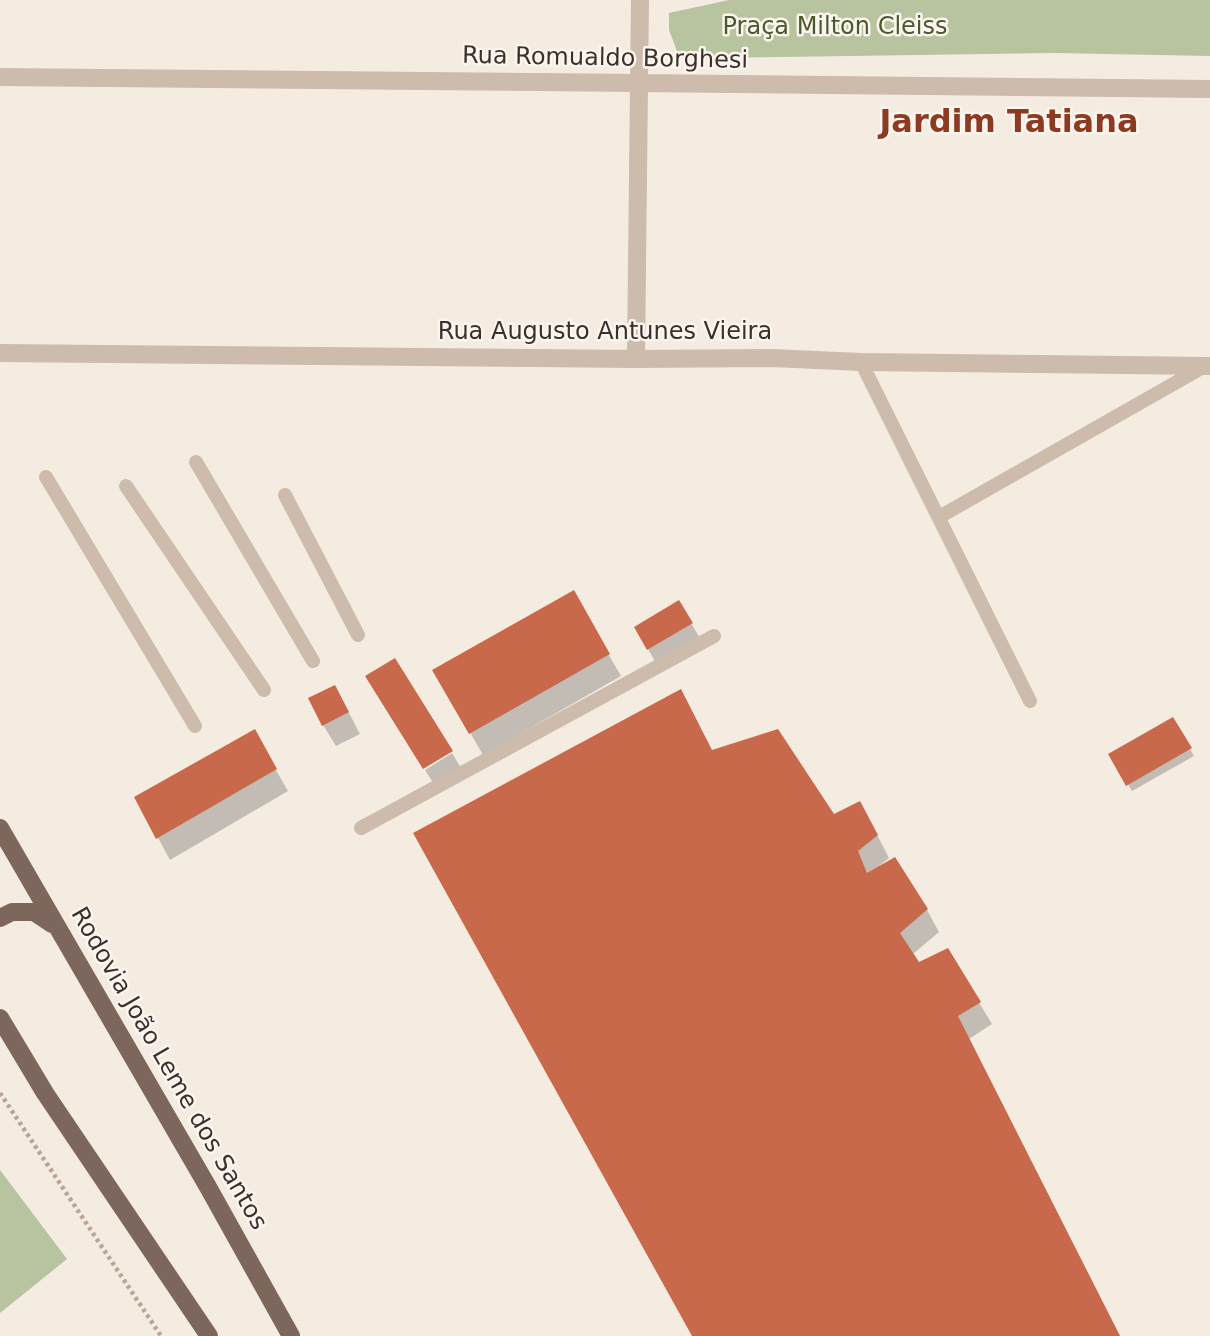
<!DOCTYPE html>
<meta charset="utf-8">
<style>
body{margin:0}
canvas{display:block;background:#f4ebe1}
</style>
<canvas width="1210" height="1336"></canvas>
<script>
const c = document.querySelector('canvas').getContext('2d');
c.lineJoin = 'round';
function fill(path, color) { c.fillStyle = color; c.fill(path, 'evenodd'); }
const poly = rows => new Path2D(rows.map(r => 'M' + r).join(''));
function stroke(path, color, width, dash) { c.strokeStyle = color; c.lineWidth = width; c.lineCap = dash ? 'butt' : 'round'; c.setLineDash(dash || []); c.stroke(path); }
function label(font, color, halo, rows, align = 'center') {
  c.font = font + ' "DejaVu Sans",sans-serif'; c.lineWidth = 5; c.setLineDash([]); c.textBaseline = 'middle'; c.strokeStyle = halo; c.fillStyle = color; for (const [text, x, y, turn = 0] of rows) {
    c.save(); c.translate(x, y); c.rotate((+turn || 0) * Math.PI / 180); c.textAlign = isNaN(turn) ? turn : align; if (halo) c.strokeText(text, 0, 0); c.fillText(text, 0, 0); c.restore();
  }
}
fill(poly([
 [729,0,1210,0,1210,56,1054,53,711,58,677,51,669,30,669,13],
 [0,1170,67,1259,0,1313]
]), '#b8c4a0');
fill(poly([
 [573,593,621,676,483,755,435,671],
 [679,603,704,645,660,670,636,628],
 [347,709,360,734,336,746,323,725],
 [1173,719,1194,756,1132,791,1111,755],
 [254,732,288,791,170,860,136,797],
 [712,751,833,816,872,825,889,858,879,866,927,910,939,932,913,954,919,964,947,950,992,1024,969,1039,1120,1336,694,1336],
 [452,753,464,773,437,789,425,770]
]), '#0003');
fill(poly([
 [574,590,610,654,469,734,432,670],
 [679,600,693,623,647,650,634,627],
 [395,658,453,751,423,769,365,676],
 [335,685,349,712,322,726,308,698],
 [681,689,712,750,778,729,834,814,860,801,878,835,858,851,867,873,895,857,928,909,900,933,919,962,948,948,981,1002,958,1016,1120,1336,692,1336,413,833],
 [1173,717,1192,748,1126,786,1108,754],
 [255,729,277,769,156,839,134,797]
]), '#c8694b');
stroke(poly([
 [0,1093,161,1336]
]), '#b9a596', 4.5, [3.5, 3.5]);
stroke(poly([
 [861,362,1030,701],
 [196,462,313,661],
 [46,477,195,726],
 [126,486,264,690],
 [285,495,358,635],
 [939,517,1205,366],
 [361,828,714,636]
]), '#cdbbac', 14);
stroke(poly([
 [640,0,639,83,1210,89]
]), '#cdbbac', 18);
stroke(poly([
 [0,77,639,83,636,359],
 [0,353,636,359,772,358,861,362,1210,366]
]), '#cdbbac', 18);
stroke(poly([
 [0,828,208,1187,291,1336],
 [0,918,12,912,34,912,52,924],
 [0,1018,45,1093,209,1336]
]), '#7d675c', 18);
label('24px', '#4a5a2e', '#fbf5ee', [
 ["Praça Milton Cleiss",835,28]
]);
label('24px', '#3b302b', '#fbf5ee', [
 ["Rua Romualdo Borghesi",605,59,1],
 ["Rua Augusto Antunes Vieira",605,333],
 ["Rodovia João Leme dos Santos",168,1069,60]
]);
label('bold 32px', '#8c3b22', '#fbf5ee', [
 ["Jardim Tatiana",1009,124]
]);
</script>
